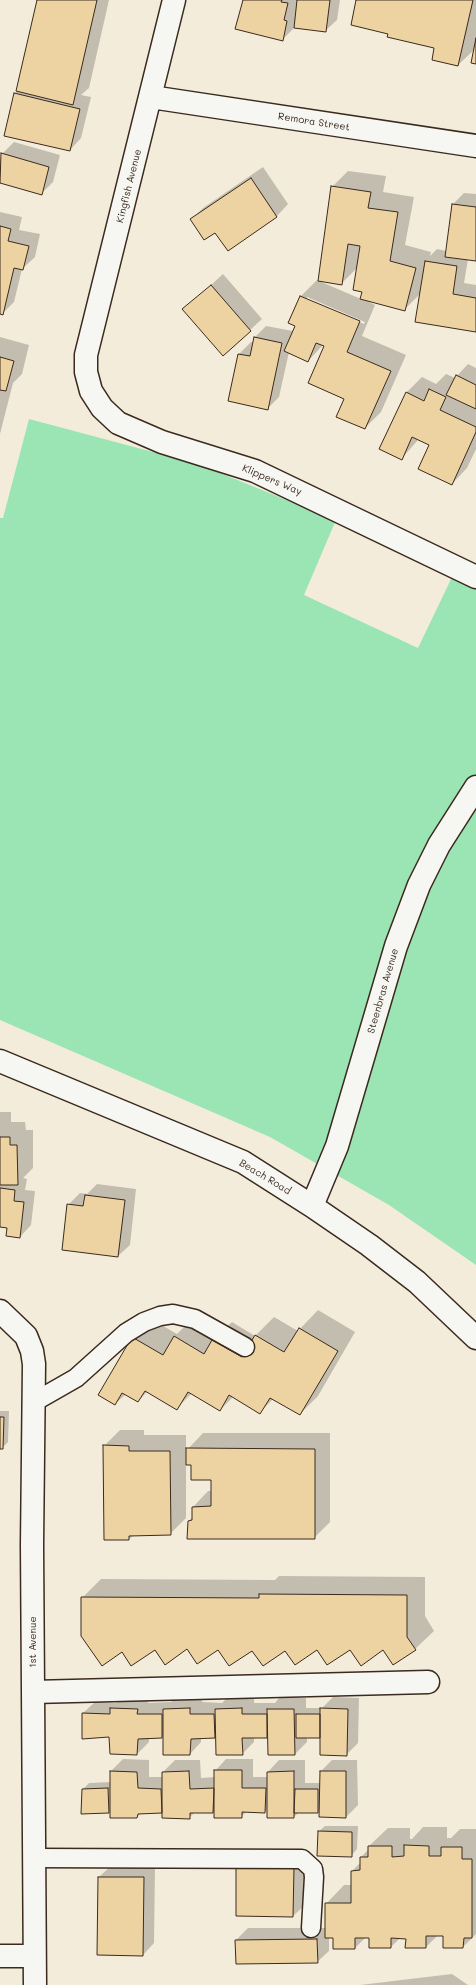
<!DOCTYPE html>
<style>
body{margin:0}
canvas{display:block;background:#f3ecda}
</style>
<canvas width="476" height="1985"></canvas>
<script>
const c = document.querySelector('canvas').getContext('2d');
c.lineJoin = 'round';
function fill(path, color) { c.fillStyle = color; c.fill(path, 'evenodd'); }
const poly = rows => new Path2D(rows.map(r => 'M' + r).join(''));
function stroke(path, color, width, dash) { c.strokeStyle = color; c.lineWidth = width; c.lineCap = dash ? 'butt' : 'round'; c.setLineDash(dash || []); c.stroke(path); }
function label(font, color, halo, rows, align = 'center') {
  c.font = font + ' Mali,sans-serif'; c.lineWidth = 3; c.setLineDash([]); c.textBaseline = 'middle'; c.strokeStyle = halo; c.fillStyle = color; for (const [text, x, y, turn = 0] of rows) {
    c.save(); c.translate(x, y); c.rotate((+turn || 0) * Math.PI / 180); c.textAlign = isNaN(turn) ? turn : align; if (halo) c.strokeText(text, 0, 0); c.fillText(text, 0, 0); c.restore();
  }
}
fill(poly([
 [29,419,198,464,336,520,304,595,418,648,453,575,476,586,476,1265,389,1205,270,1137,0,1020,0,518,3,518]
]), '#9be5b4');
fill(poly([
 [38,0,109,0,89,88,81,95,91,97,81,138,70,150,14,94,17,91],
 [244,0,340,0,337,20,325,31,295,27,282,40],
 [357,0,476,0,476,63,475,49,458,65,435,47,389,33],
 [14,142,60,155,53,182,41,194,0,182,0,161,2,154],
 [263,167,288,204,277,216,228,249,216,231,191,220,203,208],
 [348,171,386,176,383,192,414,197,405,245,431,252,430,256,437,249,446,251,453,204,464,193,476,194,476,260,468,259,464,283,476,285,476,331,420,294,404,310,363,299,375,305,362,336,406,355,381,412,365,428,345,398,323,345,308,361,289,352,279,397,267,409,229,401,239,354,251,342,254,343,255,337,266,326,293,331,296,326,289,323,301,296,317,280,319,281,332,187],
 [358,267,363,291,361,299,319,281,341,284],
 [307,297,365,322,364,324,307,300],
 [0,212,22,217,19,230,40,234,35,257,22,269,14,302,2,314,0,313],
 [223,274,262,319,223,355,184,310],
 [0,337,29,345,22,374,13,383,0,434],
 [468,364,476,368,476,449,467,468,452,484,430,444,419,439,401,459,406,393,422,377,436,384,446,374,455,378],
 [0,1112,11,1112,11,1122,25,1122,26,1130,33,1130,33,1168,23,1178,27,1179,25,1190,35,1191,31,1225,20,1237,8,1227,0,1226],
 [97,1184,136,1189,130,1245,118,1256,68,1205,80,1193,87,1194],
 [318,1310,355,1332,318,1396,300,1414,273,1399,260,1412,233,1397,220,1410,192,1393,177,1408,148,1391,138,1401,126,1394,115,1404,133,1338,151,1319,177,1334,193,1318,219,1334,232,1322,255,1336,274,1317,298,1331],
 [0,1411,9,1411,8,1442,2,1448,0,1448],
 [120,1430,144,1430,144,1435,186,1435,186,1451,203,1433,330,1433,330,1522,314,1538,189,1521,193,1517,193,1507,208,1491,212,1491,212,1479,192,1464,186,1464,186,1518,170,1534,134,1535,129,1539,104,1446],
 [279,1576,425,1577,425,1616,434,1631,415,1649,155,1649,82,1598,101,1579,275,1580],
 [122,1697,149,1698,148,1703,171,1702,176,1697,201,1697,202,1702,222,1703,228,1697,254,1697,254,1703,275,1703,280,1697,306,1698,306,1708,322,1708,333,1697,359,1698,358,1743,346,1755,321,1735,307,1737,307,1742,295,1754,269,1754,269,1737,254,1737,254,1742,242,1754,216,1735,214,1737,201,1737,201,1742,190,1754,164,1737,149,1738,149,1742,137,1754,110,1736,83,1713,95,1702,116,1703],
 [123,1759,149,1760,149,1777,163,1777,163,1772,175,1760,200,1760,201,1778,215,1777,215,1771,226,1759,253,1759,253,1777,268,1777,268,1772,279,1760,305,1760,305,1783,320,1783,321,1771,332,1760,357,1760,358,1805,346,1817,320,1809,317,1812,299,1812,294,1817,268,1809,265,1812,247,1811,241,1817,215,1812,195,1812,189,1818,163,1812,142,1812,137,1817,111,1809,108,1812,83,1789,89,1783,111,1782,111,1771],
 [325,1826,358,1826,357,1849,351,1856,318,1832],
 [423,1827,447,1827,447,1838,451,1838,460,1829,476,1829,476,1934,463,1947,444,1935,438,1935,426,1947,407,1938,400,1938,391,1947,370,1937,366,1937,355,1948,334,1937,329,1937,329,1951,317,1962,236,1940,248,1928,326,1928,326,1904,344,1885,352,1885,352,1871,361,1862,361,1857,369,1849,369,1846,388,1828,410,1828,410,1839,412,1839],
 [305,1856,305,1905,293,1916,237,1915],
 [111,1866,155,1866,154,1943,143,1955,99,1877],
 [452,1974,468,1985,360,1985]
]), '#0003');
const building = poly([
 [37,0,97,0,73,105,16,91,37,0],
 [243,0,282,0,281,2,288,3,284,20,287,21,283,41,235,29,243,0],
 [297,0,330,0,326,32,294,28,297,0],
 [356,0,473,0,458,66,432,60,434,48,387,37,388,34,351,25,356,0],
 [476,38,476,64,471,63,476,38],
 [14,93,80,109,70,151,4,136,14,93],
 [1,153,49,167,42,195,0,183,1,153],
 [251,178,277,217,228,251,215,233,204,240,190,219,251,178],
 [331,186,371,192,368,208,398,212,390,261,416,268,405,311,360,299,362,292,353,290,360,246,348,244,342,285,318,281,331,186],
 [452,204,476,207,476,261,445,257,452,204],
 [0,226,11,229,8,241,29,246,23,270,14,268,3,315,0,314,0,226],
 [425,261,457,266,453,294,476,298,476,332,415,322,425,261],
 [211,285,251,331,223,356,182,309,211,285],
 [300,296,360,321,347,352,391,371,365,429,336,417,344,399,308,383,324,346,316,343,308,362,284,351,295,326,288,323,300,296],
 [254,337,282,343,268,410,228,401,238,354,250,356,254,337],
 [0,357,14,361,6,391,0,390,0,357],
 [456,375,476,385,476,409,446,395,456,375],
 [429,389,446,397,440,410,476,427,476,432,452,485,418,469,429,445,412,437,402,460,379,449,406,392,424,401,429,389],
 [0,1137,10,1137,10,1145,17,1145,18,1185,0,1185,0,1137],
 [0,1188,15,1190,14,1201,24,1202,20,1238,6,1236,7,1228,0,1227,0,1188],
 [85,1195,125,1200,118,1257,62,1250,67,1204,83,1206,85,1195],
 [299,1328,338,1351,300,1415,270,1398,260,1414,229,1395,220,1411,188,1392,177,1410,145,1391,138,1402,122,1393,115,1405,98,1395,132,1337,163,1355,174,1336,204,1354,212,1340,242,1357,255,1335,284,1352,299,1328],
 [0,1417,4,1417,3,1449,0,1449,0,1417],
 [103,1445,129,1446,129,1451,170,1451,171,1535,129,1536,129,1540,104,1540,103,1445],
 [186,1448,315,1449,315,1539,187,1539,188,1521,192,1520,192,1507,211,1506,211,1480,191,1480,191,1465,186,1465,186,1448],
 [259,1594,407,1595,407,1637,416,1650,393,1665,383,1650,361,1666,350,1650,327,1665,317,1650,295,1665,285,1651,263,1666,252,1651,229,1666,218,1650,197,1664,187,1649,165,1665,155,1650,131,1666,122,1652,102,1666,81,1636,81,1597,259,1598,259,1594],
 [110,1708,138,1709,137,1714,162,1714,162,1738,138,1739,137,1755,110,1754,109,1737,82,1739,82,1713,110,1714,110,1708],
 [190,1708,190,1714,214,1714,215,1738,191,1739,190,1755,163,1755,163,1709,190,1708],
 [242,1708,242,1714,267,1714,267,1738,242,1738,243,1755,216,1755,215,1709,242,1708],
 [320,1708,348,1709,347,1756,320,1755,320,1708],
 [267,1709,294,1709,295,1755,268,1755,267,1709],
 [296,1714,320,1714,320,1738,296,1738,296,1714],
 [214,1770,242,1770,242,1788,266,1788,265,1813,242,1812,242,1818,214,1818,214,1770],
 [110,1771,137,1772,138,1788,161,1789,162,1813,138,1814,137,1818,110,1818,110,1771],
 [189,1771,190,1789,214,1788,213,1813,190,1813,190,1819,162,1818,162,1772,189,1771],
 [294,1771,294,1818,267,1818,267,1772,294,1771],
 [320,1771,346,1771,346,1818,319,1817,320,1771],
 [108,1788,109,1813,81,1814,82,1789,108,1788],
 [295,1789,318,1789,318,1813,294,1813,295,1789],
 [318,1831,352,1832,352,1857,317,1856,318,1831],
 [404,1845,429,1846,429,1856,441,1856,441,1847,462,1847,462,1859,472,1859,472,1938,464,1938,463,1948,443,1948,443,1936,426,1936,426,1948,405,1948,406,1939,391,1938,391,1948,369,1948,369,1938,355,1938,355,1949,333,1949,333,1938,325,1938,325,1903,351,1903,351,1871,360,1870,360,1857,368,1857,368,1846,392,1846,392,1857,404,1856,404,1845],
 [236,1866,294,1867,293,1917,236,1916,236,1866],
 [98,1877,144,1877,143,1956,97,1955,98,1877],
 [317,1939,318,1963,236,1964,235,1940,317,1939]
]);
fill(building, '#edd3a2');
stroke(building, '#3b2a1e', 1);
const service = poly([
 [34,1402,76,1378,126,1333,144,1322,160,1316,173,1314,195,1319,245,1347],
 [34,1858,302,1859,313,1869,314,1877,311,1928]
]);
const minor = poly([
 [174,0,86,355,86,372,91,391,102,408,118,423,162,442,255,471,476,577],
 [151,97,476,146],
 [0,1061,243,1162,312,1206,369,1245,417,1282,476,1338],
 [312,1206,337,1146,396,946,419,885,439,845,476,787],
 [0,1311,26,1336,32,1351,34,1364,32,1545,35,1985],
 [33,1692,428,1682],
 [0,1956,34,1956]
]);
stroke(service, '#3b2a1e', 21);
stroke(minor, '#3b2a1e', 25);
stroke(service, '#f6f6f2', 18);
stroke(minor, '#f6f6f2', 22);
label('10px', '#3b2a1e', '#f6f6f2', [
 ["Remora Street",314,122,9],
 ["Kingfish Avenue",129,186,-76],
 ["Klippers Way",272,480,23],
 ["Steenbras Avenue",383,991,-74],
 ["Beach Road",265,1177,31],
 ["1st Avenue",33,1642,-90]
]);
</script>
